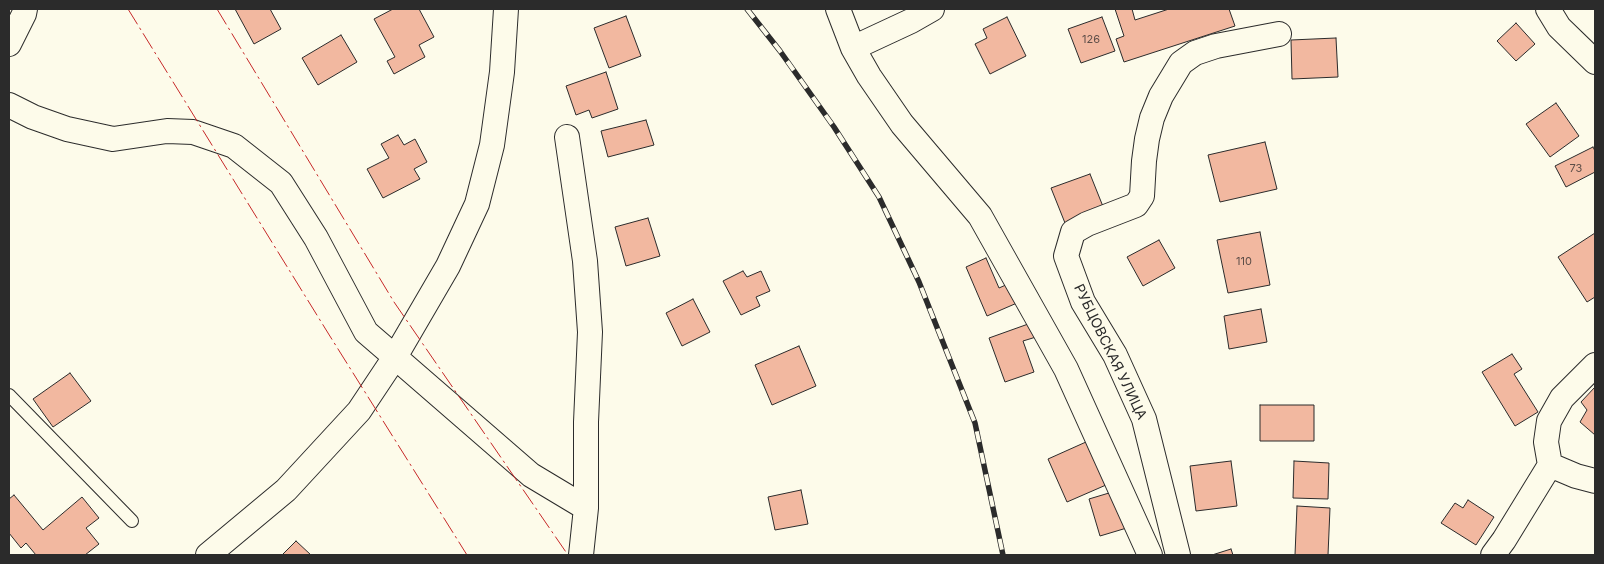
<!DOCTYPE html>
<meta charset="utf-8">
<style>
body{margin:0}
#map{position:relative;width:1604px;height:564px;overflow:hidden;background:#fdfbea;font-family:Inter,sans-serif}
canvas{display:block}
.frame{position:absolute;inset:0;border:10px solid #2b2b2b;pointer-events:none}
</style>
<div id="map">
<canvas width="1604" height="564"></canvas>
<div class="frame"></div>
</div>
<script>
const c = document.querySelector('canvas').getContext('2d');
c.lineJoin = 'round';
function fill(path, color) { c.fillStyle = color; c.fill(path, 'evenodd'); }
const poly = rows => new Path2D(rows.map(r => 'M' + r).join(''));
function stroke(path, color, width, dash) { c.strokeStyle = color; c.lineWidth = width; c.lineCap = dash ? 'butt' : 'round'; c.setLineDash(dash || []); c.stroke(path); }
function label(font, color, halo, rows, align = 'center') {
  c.font = font + ' Inter,sans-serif'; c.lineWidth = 4; c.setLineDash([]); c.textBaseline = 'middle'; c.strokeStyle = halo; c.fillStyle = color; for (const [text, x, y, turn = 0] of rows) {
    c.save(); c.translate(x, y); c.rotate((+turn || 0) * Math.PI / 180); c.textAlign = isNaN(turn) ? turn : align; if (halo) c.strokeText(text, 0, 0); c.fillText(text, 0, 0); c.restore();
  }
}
const building = poly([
 [235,9,270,9,281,29,254,44,235,9],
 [393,9,419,9,434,37,419,45,425,57,394,74,387,61,395,57,374,19,393,9],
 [1115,9,1132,9,1135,20,1169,9,1229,9,1235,26,1124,62,1116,39,1124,36,1115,9],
 [626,16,641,56,609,68,594,28,626,16],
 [1007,17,1026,56,990,74,975,44,987,38,983,29,1007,17],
 [1102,17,1115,51,1081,63,1068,29,1102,17],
 [1516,23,1535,44,1516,61,1497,41,1516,23],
 [341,35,357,62,318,85,302,58,341,35],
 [1336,38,1338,77,1292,79,1291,40,1336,38],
 [606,72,618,109,592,118,589,110,576,115,566,86,606,72],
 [1556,103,1579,136,1550,157,1526,124,1556,103],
 [646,120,654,145,608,157,601,131,646,120],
 [398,135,404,145,415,139,427,162,414,169,420,179,383,198,367,169,389,158,381,144,398,135],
 [1265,142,1277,189,1220,202,1208,155,1265,142],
 [1593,147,1595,151,1595,172,1566,187,1555,166,1593,147],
 [1090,174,1104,209,1065,223,1051,188,1090,174],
 [648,218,660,256,626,266,615,227,648,218],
 [1260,232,1270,285,1228,293,1217,240,1260,232],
 [1595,233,1595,297,1587,302,1558,257,1595,233],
 [1159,240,1175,268,1143,286,1127,257,1159,240],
 [986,258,999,288,1008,284,1017,303,987,316,966,267,986,258],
 [743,271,747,277,761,271,770,291,756,297,760,306,741,315,723,281,743,271],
 [693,299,710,332,682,346,666,313,693,299],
 [1261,309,1267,342,1229,349,1224,316,1261,309],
 [1031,323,1036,337,1023,341,1034,372,1005,382,989,338,1031,323],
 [799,346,816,386,772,405,755,365,799,346],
 [1512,354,1522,369,1514,374,1538,412,1515,426,1482,372,1512,354],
 [70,373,91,401,53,427,33,399,70,373],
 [1595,387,1595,435,1580,422,1587,410,1581,402,1595,387],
 [1260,405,1314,405,1314,441,1260,441,1260,405],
 [1086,442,1106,485,1067,502,1048,459,1086,442],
 [1231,461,1237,506,1196,511,1190,466,1231,461],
 [1294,461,1329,463,1328,499,1293,498,1294,461],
 [801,490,808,524,775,530,768,497,801,490],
 [1119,490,1130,527,1100,536,1089,499,1119,490],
 [14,495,43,530,82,497,99,518,86,528,99,544,85,555,36,555,26,543,21,548,9,533,9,499,14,495],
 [1468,500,1494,517,1476,545,1441,523,1455,503,1463,508,1468,500],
 [1297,506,1330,508,1328,555,1295,555,1297,506],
 [296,541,311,555,282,555,296,541],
 [1231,549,1233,555,1212,555,1231,549]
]);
fill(building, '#f2b8a0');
stroke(building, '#2b2b2b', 1);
const lane = poly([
 [9,395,132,521]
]);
const street = poly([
 [506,9,502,72,492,145,477,204,448,266,395,357,531,475,586,508],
 [838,9,853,48,869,76,902,124,980,216,1066,369,1150,555],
 [1548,9,1559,27,1595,62],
 [9,44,24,14,25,9],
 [853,48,911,21,932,9],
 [9,105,33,117,67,129,113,139,167,131,193,132,234,146,281,183,316,238,366,332,395,357,359,411,286,490,208,555],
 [567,137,585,261,590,332,586,422,586,508,581,555],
 [1550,465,1546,442,1549,421,1562,398,1595,365],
 [1550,465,1576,476,1595,481],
 [1178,555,1144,419,1115,355,1083,302,1066,256,1073,232,1087,224,1136,205,1142,196,1144,161,1147,139,1152,118,1161,96,1181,63,1195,53,1216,46,1279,34],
 [1493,555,1504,540,1550,465]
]);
stroke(lane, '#2b2b2b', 14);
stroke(street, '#2b2b2b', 26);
stroke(lane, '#fdfbea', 12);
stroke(street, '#fdfbea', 24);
const rail = poly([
 [747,9,780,51,834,127,879,197,919,282,975,423,1003,555]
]);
stroke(rail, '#2b2b2b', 5.5);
stroke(rail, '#fdfbea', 4, [11]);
stroke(poly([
 [128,9,328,333,467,555],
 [217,9,394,302,568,555]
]), '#c62828', 1, [18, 4, 2.5, 4]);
label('11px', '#5d4e48', null, [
 ["126",1091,40],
 ["73",1576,169],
 ["110",1244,262]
]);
label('14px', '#2b2b2b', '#fdfbea', [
 ["РУБЦОВСКАЯ УЛИЦА",1110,352,64]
]);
</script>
